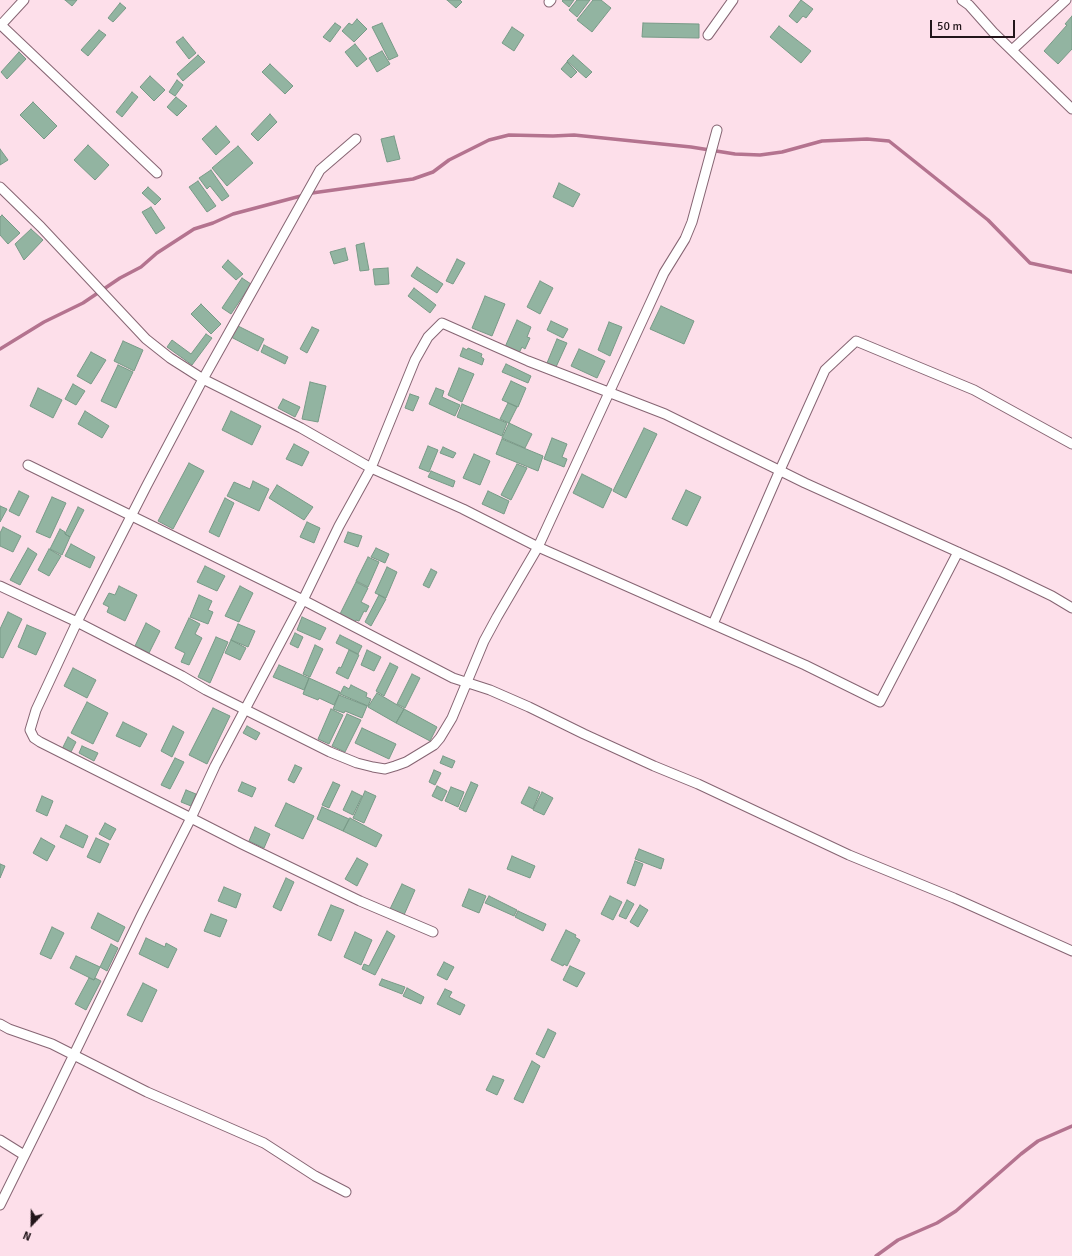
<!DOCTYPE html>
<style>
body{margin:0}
#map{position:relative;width:1072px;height:1256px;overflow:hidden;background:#fddfea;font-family:Signika,sans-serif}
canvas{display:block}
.north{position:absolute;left:12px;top:1204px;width:40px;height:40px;-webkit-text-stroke:3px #fddfea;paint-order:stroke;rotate:202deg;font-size:11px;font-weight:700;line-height:16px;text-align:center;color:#22151a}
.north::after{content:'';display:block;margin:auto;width:14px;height:18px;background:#22151a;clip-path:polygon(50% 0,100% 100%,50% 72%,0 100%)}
.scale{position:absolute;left:930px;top:20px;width:85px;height:18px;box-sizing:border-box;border:2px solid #22151a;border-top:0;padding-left:5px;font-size:12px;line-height:14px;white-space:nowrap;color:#22151a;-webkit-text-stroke:3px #fddfea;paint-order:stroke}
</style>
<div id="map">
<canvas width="1072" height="1256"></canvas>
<div class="north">N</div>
<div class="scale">50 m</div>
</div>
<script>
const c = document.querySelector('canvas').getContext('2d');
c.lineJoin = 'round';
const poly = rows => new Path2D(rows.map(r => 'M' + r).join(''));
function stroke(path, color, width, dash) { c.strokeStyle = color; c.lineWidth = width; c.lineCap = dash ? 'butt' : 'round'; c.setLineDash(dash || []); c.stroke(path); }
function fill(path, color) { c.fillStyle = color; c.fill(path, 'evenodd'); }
stroke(poly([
 [0,349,44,322,83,303,120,278,141,267,157,253,194,229,213,223,233,214,312,193,413,179,433,172,449,160,489,140,509,135,553,136,574,135,691,147,735,154,760,155,782,152,822,141,867,139,889,141,988,220,1030,263,1072,272],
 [876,1256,898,1240,937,1223,956,1211,1021,1154,1038,1141,1072,1126]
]), '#b4738f', 3.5);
const building = poly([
 [65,0,77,0,72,6,65,0],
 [447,0,460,0,462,2,456,8,447,0],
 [563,0,574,0,569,7,562,1,563,0],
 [577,0,590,0,577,17,569,10,577,0],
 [593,0,601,0,611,8,592,32,577,20,593,0],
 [801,0,813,9,806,18,803,16,797,23,789,16,801,0],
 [120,3,126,8,113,22,108,18,120,3],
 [1072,16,1072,49,1058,64,1044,51,1067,25,1065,24,1072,16],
 [357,19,367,29,354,42,342,31,349,23,352,25,357,19],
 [335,23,341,27,330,42,323,37,335,23],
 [382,23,398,56,389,60,372,27,382,23],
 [643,23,699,24,699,38,642,37,643,23],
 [779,26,811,51,801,63,770,37,779,26],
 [512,27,524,35,514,51,502,43,512,27],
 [99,30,106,35,88,56,81,50,99,30],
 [183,37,196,53,189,59,176,42,183,37],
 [355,44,367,59,357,67,345,52,355,44],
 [382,51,390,64,377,72,369,58,382,51],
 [19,52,26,59,7,79,1,72,19,52],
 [198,55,205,62,183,81,177,74,198,55],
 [573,55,592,72,586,78,567,61,573,55],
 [567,62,577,72,571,78,561,69,567,62],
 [270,64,293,86,285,94,262,72,270,64],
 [150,76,165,90,154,101,140,87,150,76],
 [177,80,183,85,175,96,169,92,177,80],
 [132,92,138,97,122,117,116,112,132,92],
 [176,97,187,106,177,116,167,107,176,97],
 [33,102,57,126,44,139,20,115,33,102],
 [270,114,277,122,258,141,251,134,270,114],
 [216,126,230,142,216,155,202,139,216,126],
 [394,136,400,159,387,162,381,139,394,136],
 [88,145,109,165,95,180,74,160,88,145],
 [238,146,253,163,227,186,212,168,238,146],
 [0,149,8,160,0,165,0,149],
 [211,170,229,196,222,201,210,186,207,189,199,178,211,170],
 [198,181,216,206,207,212,189,187,198,181],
 [559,183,580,194,573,207,553,197,559,183],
 [148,187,161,199,155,205,142,193,148,187],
 [151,207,165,228,156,234,142,212,151,207],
 [2,215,20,233,8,244,0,235,0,217,2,215],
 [31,229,43,240,24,260,15,244,31,229],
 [364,243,369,270,360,271,356,245,364,243],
 [345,248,348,260,334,264,330,252,345,248],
 [457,259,465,263,453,284,446,281,457,259],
 [228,260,243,274,236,280,222,267,228,260],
 [417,267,443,284,437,293,411,276,417,267],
 [388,268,389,284,375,285,373,269,388,268],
 [242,278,251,284,231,314,222,308,242,278],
 [540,281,553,288,540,314,527,307,540,281],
 [414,288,436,305,430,313,408,296,414,288],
 [485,296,505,304,492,336,472,328,485,296],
 [201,304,221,324,211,334,191,314,201,304],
 [661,306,694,321,684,344,650,329,661,306],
 [517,320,531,327,527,337,530,338,525,349,522,347,519,353,505,347,517,320],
 [551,321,568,329,563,338,547,330,551,321],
 [609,322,622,327,610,356,598,350,609,322],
 [236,325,264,339,258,351,231,337,236,325],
 [312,327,319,330,307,353,300,349,312,327],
 [206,334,212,338,192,365,167,347,172,340,191,354,206,334],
 [557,339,567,343,556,367,547,363,557,339],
 [123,341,143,350,134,371,114,361,123,341],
 [264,345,288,357,285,364,261,352,264,345],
 [463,348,467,350,468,348,482,354,481,357,484,359,482,365,460,356,463,348],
 [579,349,605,361,597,378,571,366,579,349],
 [91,352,106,360,91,384,77,376,91,352],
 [506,364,531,376,528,383,502,372,506,364],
 [118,365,133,372,116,408,101,401,118,365],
 [459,368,474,374,462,402,448,395,459,368],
 [511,381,526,388,518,407,502,400,511,381],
 [310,382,326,386,318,422,302,419,310,382],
 [73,384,85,391,76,405,65,399,73,384],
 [38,388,62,400,53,418,30,406,38,388],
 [436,388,444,391,442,397,460,405,455,416,429,404,436,388],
 [410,394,419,397,413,411,405,408,410,394],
 [283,399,300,407,295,417,278,408,283,399],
 [508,403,517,407,509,423,500,419,508,403],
 [462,404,507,423,502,436,457,417,462,404],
 [85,411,109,426,102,438,78,424,85,411],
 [231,411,261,426,252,445,222,430,231,411],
 [509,423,532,434,525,448,502,438,509,423],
 [644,428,657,434,626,498,613,491,644,428],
 [552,438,567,444,562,457,567,459,564,467,544,459,552,438],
 [502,439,543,456,538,471,496,454,502,439],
 [294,444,309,452,302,466,286,459,294,444],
 [428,446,438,450,429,472,419,468,428,446],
 [443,447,456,453,453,458,440,453,443,447],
 [474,454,490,461,480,485,463,478,474,454],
 [189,463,204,471,173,529,158,521,189,463],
 [517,464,527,468,511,500,501,495,517,464],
 [431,471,455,481,453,487,428,477,431,471],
 [582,474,612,489,603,508,573,493,582,474],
 [253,481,269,489,259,511,227,496,234,482,250,489,253,481],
 [277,485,313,507,304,520,269,498,277,485],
 [686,490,701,497,687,526,672,519,686,490],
 [19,491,29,496,19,516,9,511,19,491],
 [488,491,509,501,504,514,482,504,488,491],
 [52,497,66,503,50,538,36,532,52,497],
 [225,498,234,503,219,537,209,532,225,498],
 [0,506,7,509,0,522,0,506],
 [78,507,84,510,70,537,65,534,78,507],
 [307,522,320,528,314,543,300,537,307,522],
 [3,527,21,536,13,552,0,546,0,533,3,527],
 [60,529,65,532,65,534,70,537,62,555,50,549,60,529],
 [348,532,362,536,358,547,344,542,348,532],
 [71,544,95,557,90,568,65,556,71,544],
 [28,548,37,554,20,585,10,580,28,548],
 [376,548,389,554,385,563,371,557,376,548],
 [49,549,61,556,49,576,38,570,49,549],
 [368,557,379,562,368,587,356,581,368,557],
 [205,566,225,576,217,591,197,582,205,566],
 [387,567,397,572,386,598,375,593,387,567],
 [431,569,437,572,429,588,423,585,431,569],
 [356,582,368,588,361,602,369,606,366,612,364,611,359,621,356,620,354,624,339,616,356,582],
 [119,586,137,595,125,621,107,612,109,607,103,604,109,593,115,595,119,586],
 [240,586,253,593,239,622,225,616,240,586],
 [199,595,212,601,208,610,213,612,208,624,190,617,199,595],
 [379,595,386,599,371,626,365,622,379,595],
 [8,612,22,619,3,658,0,657,0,629,8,612],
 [302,617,326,628,320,640,297,630,302,617],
 [189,618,200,624,195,634,202,638,189,665,181,662,185,653,175,648,189,618],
 [146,623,160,631,149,653,135,646,146,623],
 [238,624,255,631,248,647,231,640,238,624],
 [27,625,46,633,36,655,18,647,27,625],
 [295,633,303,637,298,648,290,644,295,633],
 [340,635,362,646,358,654,336,643,340,635],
 [216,637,228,642,210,683,198,677,216,637],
 [231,640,246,648,240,660,225,653,231,640],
 [315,645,323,649,310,677,303,674,315,645],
 [349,650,359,655,348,679,336,673,339,667,341,668,349,650],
 [367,650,381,657,374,671,361,665,367,650],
 [390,663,398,667,384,696,376,691,390,663],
 [279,665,309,678,304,690,273,677,279,665],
 [73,668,96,680,87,698,64,686,73,668],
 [412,674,420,678,405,708,397,704,412,674],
 [309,678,340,692,334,705,319,698,318,700,303,694,309,678],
 [351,685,367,693,366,697,371,699,368,706,340,694,344,686,349,689,351,685],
 [377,693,404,709,396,723,368,707,377,693],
 [339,695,367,706,362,718,345,711,344,713,333,709,339,695],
 [87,702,108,713,93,744,71,733,87,702],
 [213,708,230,716,207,764,189,755,213,708],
 [331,709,343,715,329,744,318,739,331,709],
 [404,709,437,727,430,741,396,723,404,709],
 [347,714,361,720,345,752,332,746,347,714],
 [123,722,147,734,140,747,116,736,123,722],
 [173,726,184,732,172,757,161,751,173,726],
 [247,726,260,733,256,740,243,733,247,726],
 [362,728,396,744,389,759,355,743,362,728],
 [68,737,76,742,70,754,62,749,68,737],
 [82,746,98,753,94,761,79,753,82,746],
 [443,756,455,761,452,768,440,763,443,756],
 [175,758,184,762,170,789,161,785,175,758],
 [295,765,302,768,294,783,288,780,295,765],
 [434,770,441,773,435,785,429,782,434,770],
 [242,782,256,788,252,797,238,791,242,782],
 [333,782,340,785,329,808,322,805,333,782],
 [471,782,478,785,466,812,459,809,471,782],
 [437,786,447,791,442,801,432,796,437,786],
 [451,787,464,792,458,807,445,801,451,787],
 [529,787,540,792,533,809,521,803,529,787],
 [186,790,196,794,191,806,181,802,186,790],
 [352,791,362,796,353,815,343,810,352,791],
 [365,791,376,796,364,823,353,818,365,791],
 [542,792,553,798,544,815,533,810,542,792],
 [42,796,53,801,47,816,36,811,42,796],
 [286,803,314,816,303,839,275,826,286,803],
 [322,807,349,819,343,831,317,819,322,807],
 [350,818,382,835,376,847,343,831,350,818],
 [105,823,116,829,110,840,99,834,105,823],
 [66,825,88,836,83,848,60,837,66,825],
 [255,827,270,834,264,848,249,841,255,827],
 [41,838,55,846,47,861,33,853,41,838],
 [96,838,109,844,100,863,87,857,96,838],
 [639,849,664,859,661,869,635,859,639,849],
 [512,856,535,866,530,878,507,869,512,856],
 [357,858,368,864,357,886,345,879,357,858],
 [635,861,643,864,635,886,627,883,635,861],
 [0,864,5,866,0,878,0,864],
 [286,878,294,882,281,911,273,907,286,878],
 [402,884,415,890,404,915,390,909,402,884],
 [224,887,241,894,236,908,218,901,224,887],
 [469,889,486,896,479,913,462,906,469,889],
 [489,896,517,910,514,916,485,903,489,896],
 [610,896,622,902,613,920,601,914,610,896],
 [627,900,634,904,626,919,619,916,627,900],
 [331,905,344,910,331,941,318,935,331,905],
 [640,905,648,910,638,927,630,922,640,905],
 [518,911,546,924,543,931,515,917,518,911],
 [98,913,125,927,118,942,91,928,98,913],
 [211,914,227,920,220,937,204,931,211,914],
 [52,927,64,933,51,959,40,954,52,927],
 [566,930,576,935,575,937,580,940,567,966,564,964,563,966,551,960,566,930],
 [387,931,395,936,375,975,362,969,364,964,369,966,387,931],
 [355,932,372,940,361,965,344,957,355,932],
 [146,938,165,947,166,943,177,949,168,968,139,954,146,938],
 [111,944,118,948,107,971,100,967,111,944],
 [76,956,100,967,94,980,70,968,76,956],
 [444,962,454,967,447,980,437,975,444,962],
 [570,966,585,973,577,987,563,980,570,966],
 [89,978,94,980,95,978,101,981,86,1010,75,1004,89,978],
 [382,979,405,987,402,994,379,985,382,979],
 [143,983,157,990,142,1022,127,1015,143,983],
 [407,988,424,997,421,1004,403,996,407,988],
 [445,989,452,992,449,997,465,1005,460,1015,437,1004,445,989],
 [548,1029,556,1033,544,1058,536,1054,548,1029],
 [532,1061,540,1066,523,1103,514,1099,532,1061],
 [493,1076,504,1080,497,1095,486,1090,493,1076]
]);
fill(building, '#92b4a1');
stroke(building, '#789a87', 1);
const minor = poly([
 [962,0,969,5,993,32,1072,109],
 [549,2,551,0],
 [1,25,157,173],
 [0,26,24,0],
 [708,35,733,0],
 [1012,50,1066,0],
 [356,139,320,170,203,379,147,485,77,622,36,710,30,730,34,738,40,742,191,818,242,844,360,901,433,932],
 [0,187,41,227,146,339,170,358,203,379,301,428,371,468,463,509,538,547,805,665,880,702,958,552],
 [28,465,303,600,453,678,490,690,529,707,584,734,654,766,698,784,849,855,954,898,1072,951],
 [0,586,77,622,182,676,206,690,330,752,357,763,373,767,385,769,395,766,406,762,434,745,440,738,452,718,484,641,497,617,538,547,648,308,664,273,685,239,692,222,717,130],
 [713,624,780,470,825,370,856,341,974,390,1072,444],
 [0,1024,9,1029,52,1044,147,1092,264,1143,315,1176,346,1192],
 [0,1140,24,1155],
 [0,1205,50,1104,141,916,191,818,215,766,303,600,339,526,371,468,415,360,428,337,442,323,528,361,665,414,805,483,1002,572,1052,596,1072,608]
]);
stroke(minor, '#866573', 11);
stroke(minor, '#fff', 9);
</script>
